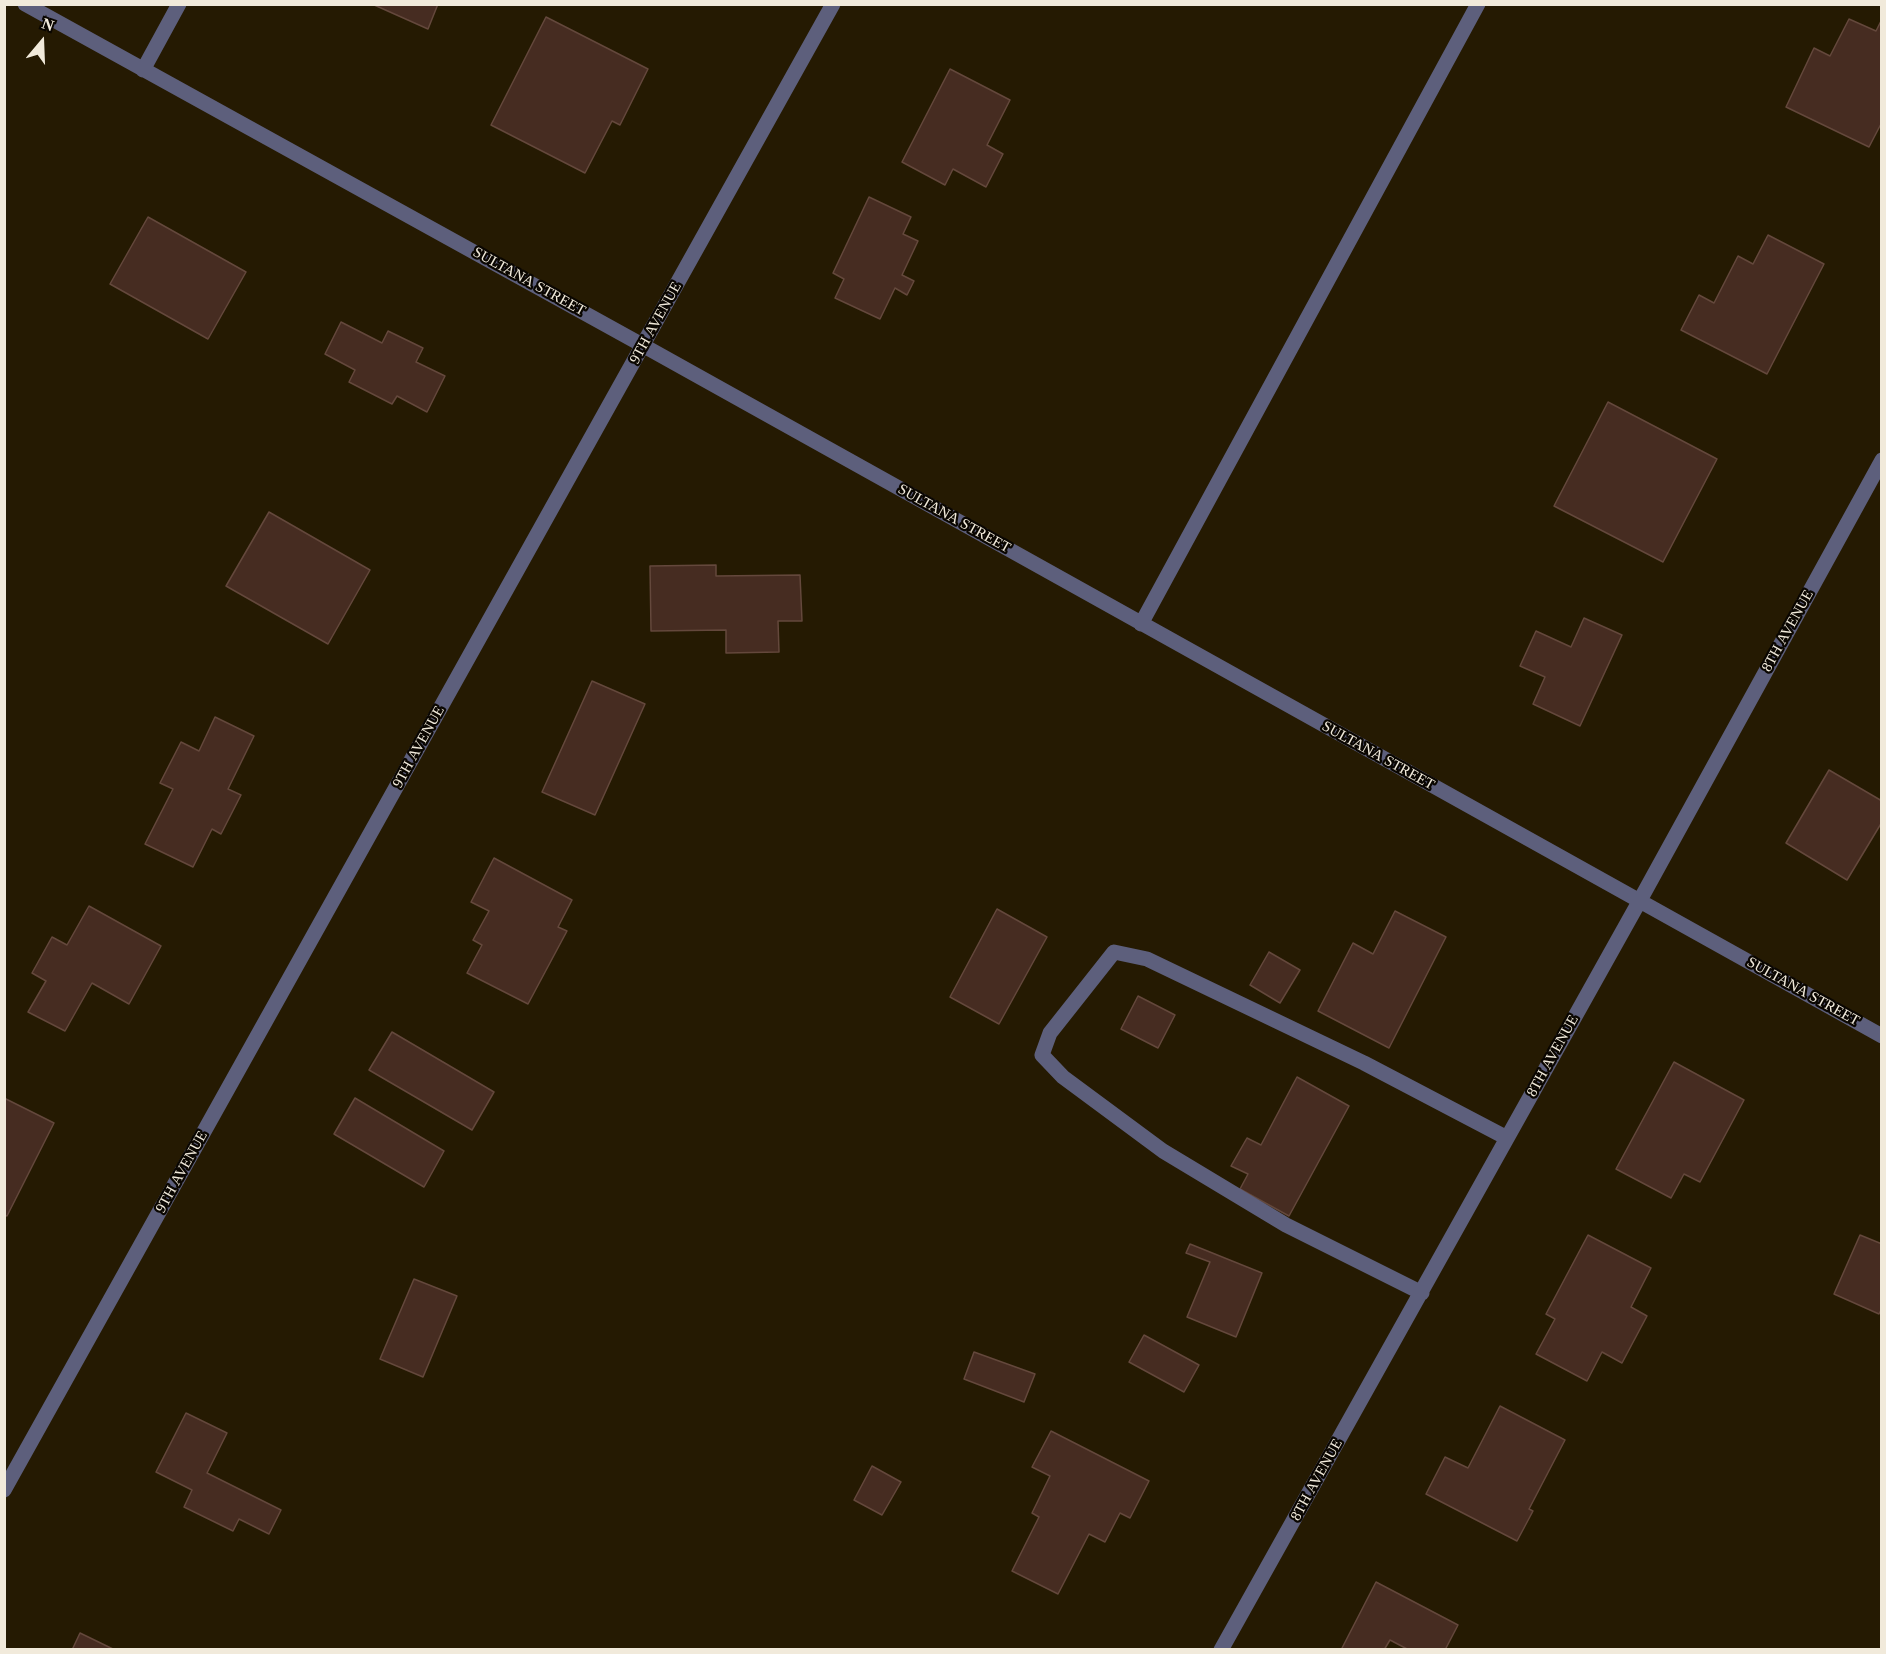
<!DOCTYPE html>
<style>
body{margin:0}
#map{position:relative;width:1886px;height:1654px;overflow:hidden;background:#251a02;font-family:"Times New Roman",serif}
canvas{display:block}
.frame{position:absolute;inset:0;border:6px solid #f1eadb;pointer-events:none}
.north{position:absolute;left:12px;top:12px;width:60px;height:60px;-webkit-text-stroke:4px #0a0601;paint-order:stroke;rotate:19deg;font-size:16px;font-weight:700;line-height:24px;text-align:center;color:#f1eadb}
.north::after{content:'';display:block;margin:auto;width:21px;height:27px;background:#f1eadb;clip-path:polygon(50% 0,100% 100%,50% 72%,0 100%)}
</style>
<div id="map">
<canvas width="1886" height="1654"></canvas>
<div class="frame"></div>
<div class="north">N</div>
</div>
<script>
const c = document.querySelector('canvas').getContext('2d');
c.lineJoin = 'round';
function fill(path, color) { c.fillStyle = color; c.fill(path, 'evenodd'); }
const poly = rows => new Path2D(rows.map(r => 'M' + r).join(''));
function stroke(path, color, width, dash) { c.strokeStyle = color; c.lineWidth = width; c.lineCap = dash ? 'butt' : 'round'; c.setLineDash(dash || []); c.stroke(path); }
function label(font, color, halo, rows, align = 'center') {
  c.font = font + ' "Times New Roman",serif'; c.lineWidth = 4.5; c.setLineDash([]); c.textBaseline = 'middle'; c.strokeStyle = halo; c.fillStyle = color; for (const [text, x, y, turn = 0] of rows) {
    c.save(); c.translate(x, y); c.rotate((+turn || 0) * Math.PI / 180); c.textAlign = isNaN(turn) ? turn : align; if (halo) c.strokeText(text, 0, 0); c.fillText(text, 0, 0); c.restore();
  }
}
const building = poly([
 [372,4,438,4,428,29,372,4],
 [546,17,648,69,620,125,612,121,585,173,491,125,546,17],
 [1849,19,1876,31,1882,19,1882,122,1869,147,1786,107,1814,48,1830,56,1849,19],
 [950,69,1010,100,987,145,1003,154,986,187,953,169,945,185,902,162,950,69],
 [869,197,911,217,903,234,918,241,902,275,914,281,907,295,895,288,880,319,835,298,844,279,833,273,869,197],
 [148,217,246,272,208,339,110,284,148,217],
 [1768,235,1824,264,1767,374,1681,330,1699,295,1714,303,1738,256,1753,264,1768,235],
 [341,322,382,343,388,331,423,348,416,362,445,376,427,412,397,396,392,404,349,382,355,370,325,354,341,322],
 [1608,402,1717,459,1663,562,1554,506,1608,402],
 [269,512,370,570,328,644,226,586,269,512],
 [716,565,716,576,800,575,802,621,778,621,779,652,726,653,726,630,651,631,650,566,716,565],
 [1584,618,1622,635,1580,726,1533,704,1545,677,1520,666,1536,631,1571,647,1584,618],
 [592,681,645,704,595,815,542,792,592,681],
 [215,717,254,736,228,789,241,795,221,834,212,829,193,867,145,844,173,789,160,783,181,742,199,751,215,717],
 [1829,770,1882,801,1882,822,1847,880,1786,843,1829,770],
 [494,858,572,900,558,927,567,931,528,1004,467,973,482,945,473,940,489,911,471,902,494,858],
 [89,906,161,946,129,1004,92,983,65,1031,28,1012,46,981,32,973,52,937,67,945,89,906],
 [997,909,1047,937,999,1024,950,997,997,909],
 [1395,911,1446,937,1389,1048,1318,1011,1353,943,1373,954,1395,911],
 [1269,952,1300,970,1280,1003,1250,985,1269,952],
 [1138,996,1175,1015,1158,1048,1121,1029,1138,996],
 [392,1032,494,1092,472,1130,369,1070,392,1032],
 [1674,1062,1744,1100,1700,1182,1684,1174,1671,1198,1616,1169,1674,1062],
 [1297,1077,1349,1106,1289,1216,1240,1189,1248,1174,1231,1166,1247,1138,1261,1145,1297,1077],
 [4,1098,54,1123,7,1216,4,1215,4,1098],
 [355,1098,444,1151,424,1187,334,1134,355,1098],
 [1588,1235,1651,1268,1631,1307,1647,1316,1622,1363,1602,1352,1587,1381,1536,1354,1555,1319,1546,1314,1588,1235],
 [1860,1235,1882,1244,1882,1308,1879,1314,1834,1294,1860,1235],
 [1190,1244,1262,1273,1236,1337,1187,1317,1210,1262,1186,1253,1190,1244],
 [414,1279,457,1296,423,1377,380,1359,414,1279],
 [1144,1335,1199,1365,1184,1392,1129,1362,1144,1335],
 [974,1352,1035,1374,1024,1402,964,1379,974,1352],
 [1500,1406,1565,1440,1529,1509,1533,1511,1517,1541,1426,1494,1445,1457,1468,1468,1500,1406],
 [186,1413,227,1433,207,1473,281,1510,269,1534,239,1519,233,1531,184,1507,192,1490,156,1472,186,1413],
 [1051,1431,1149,1481,1130,1518,1120,1513,1105,1542,1089,1534,1058,1594,1012,1571,1039,1517,1032,1513,1050,1476,1032,1467,1051,1431],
 [872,1466,901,1482,882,1515,854,1500,872,1466],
 [1376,1582,1458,1625,1445,1650,1409,1650,1390,1640,1384,1650,1341,1650,1376,1582],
 [80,1633,115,1650,72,1650,80,1633]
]);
fill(building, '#462c21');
stroke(building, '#64483c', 1.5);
stroke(poly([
 [25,4,644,346,1882,1036],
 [143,70,179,4],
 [1141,624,1478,4],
 [1422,1293,1286,1225,1163,1151,1063,1077,1042,1055,1050,1033,1114,952,1147,959,1364,1063,1507,1138],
 [4,1490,833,4],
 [1221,1650,1639,902,1882,460]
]), '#5d5f7c', 15);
label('15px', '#f1eadb', '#0a0601', [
 ["SULTANA STREET",529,282,29],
 ["9TH AVENUE",656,323,-61],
 ["SULTANA STREET",954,519,29],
 ["8TH AVENUE",1788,631,-61],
 ["9TH AVENUE",419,747,-61],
 ["SULTANA STREET",1378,756,29],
 ["SULTANA STREET",1803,992,29],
 ["8TH AVENUE",1553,1056,-61],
 ["9TH AVENUE",182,1172,-61],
 ["8TH AVENUE",1317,1480,-61]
]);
</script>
